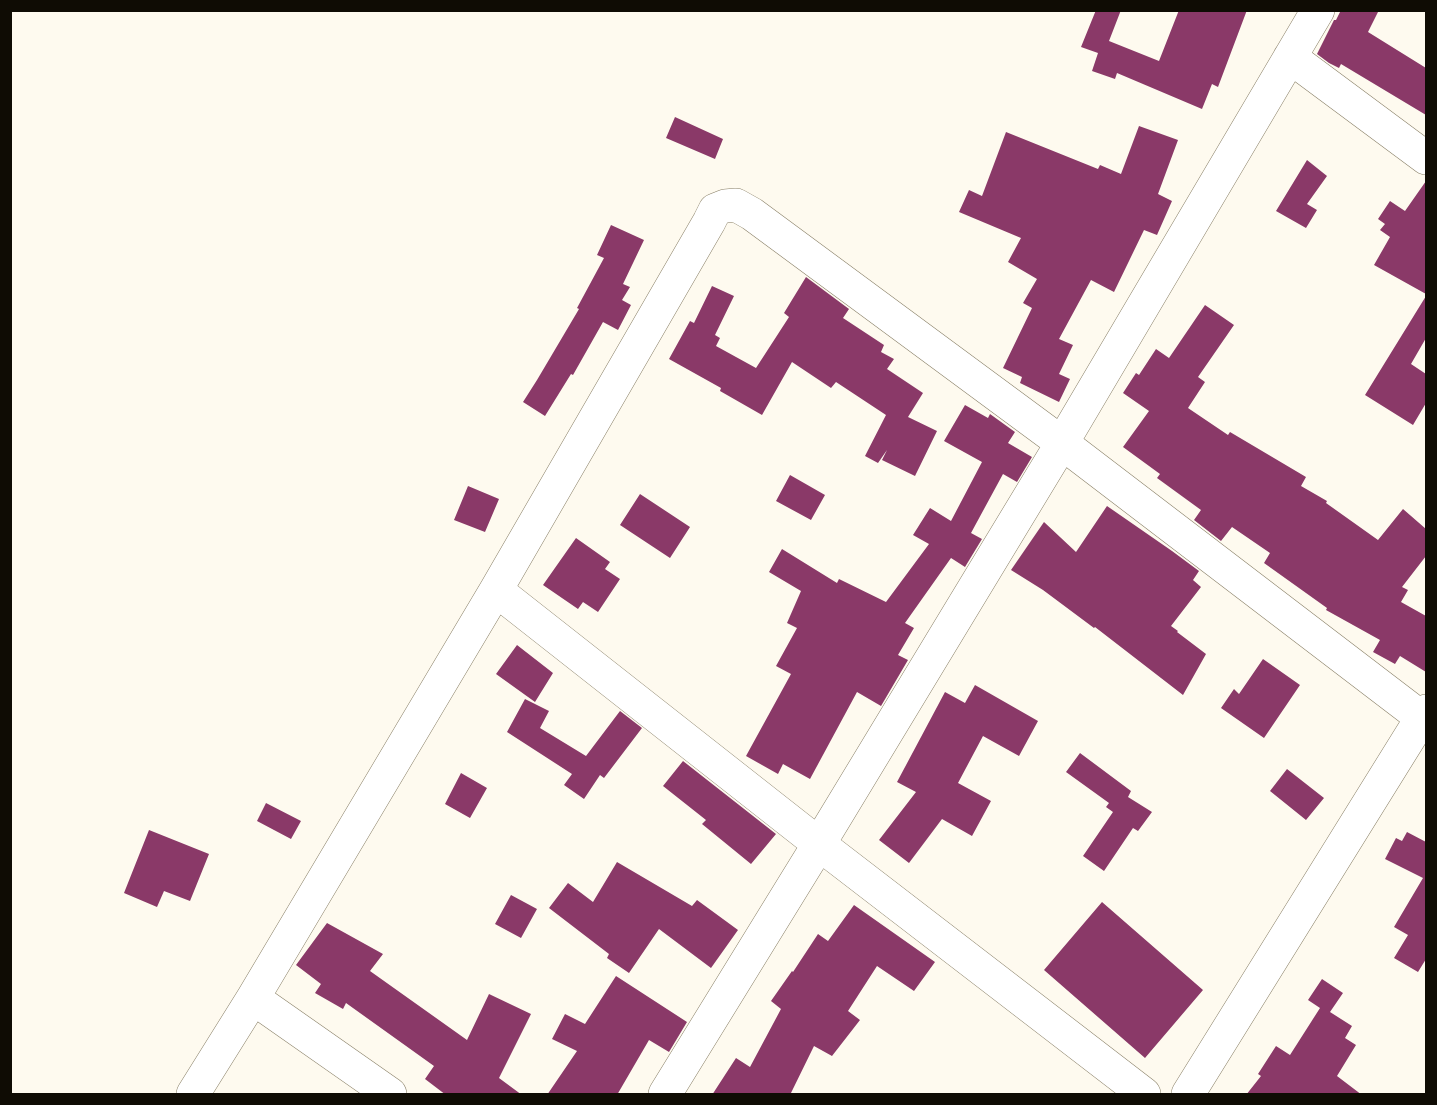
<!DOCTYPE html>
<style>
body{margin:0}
#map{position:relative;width:1437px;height:1105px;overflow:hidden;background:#fefaef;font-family:"DejaVu Sans",sans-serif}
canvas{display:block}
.frame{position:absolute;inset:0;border:12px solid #0f0c04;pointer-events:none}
</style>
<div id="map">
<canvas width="1437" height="1105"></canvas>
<div class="frame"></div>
</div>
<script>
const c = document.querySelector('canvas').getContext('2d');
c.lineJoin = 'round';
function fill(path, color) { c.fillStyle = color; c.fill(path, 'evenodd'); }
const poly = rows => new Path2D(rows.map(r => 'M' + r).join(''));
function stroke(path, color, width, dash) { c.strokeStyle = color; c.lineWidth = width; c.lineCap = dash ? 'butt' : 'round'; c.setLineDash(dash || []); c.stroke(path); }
fill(poly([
 [1096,10,1121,10,1109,41,1159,61,1179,10,1247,10,1218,87,1212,84,1202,109,1117,73,1115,79,1092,71,1098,53,1081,47],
 [1341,10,1379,10,1368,32,1426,68,1426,115,1341,64,1339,68,1329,63,1317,54,1334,20,1336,20],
 [675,117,723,139,715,159,666,138],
 [1139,126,1178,140,1158,194,1172,201,1157,235,1144,230,1114,292,1091,280,1059,339,1073,345,1059,374,1070,379,1059,402,1020,383,1022,377,1003,368,1032,308,1023,303,1037,279,1008,262,1021,238,959,212,969,190,982,196,1006,132,1098,169,1100,165,1121,174],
 [1307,160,1327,176,1307,204,1317,210,1306,228,1276,211],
 [1426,181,1426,294,1374,265,1390,237,1380,230,1385,224,1378,219,1390,201,1405,211],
 [611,225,644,240,623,284,630,287,622,300,631,305,618,330,603,322,573,375,571,374,545,416,523,402,537,380,579,309,577,308,604,258,597,255],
 [806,277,849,309,843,318,884,345,881,352,894,359,887,369,923,393,908,417,937,431,915,476,882,460,887,450,878,463,865,456,886,415,836,382,831,388,792,362,762,415,720,391,721,388,669,359,690,321,694,323,712,286,734,296,715,335,720,338,716,346,756,368,789,317,784,313],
 [1426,296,1426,338,1411,364,1426,374,1426,403,1413,425,1365,395],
 [1205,305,1234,325,1198,377,1205,382,1188,408,1228,435,1230,432,1306,477,1301,486,1327,501,1326,503,1378,540,1403,509,1426,529,1426,556,1402,587,1408,590,1401,602,1426,616,1426,672,1400,656,1395,664,1373,652,1380,640,1326,610,1327,608,1264,563,1270,553,1232,527,1221,541,1194,520,1201,510,1157,478,1160,474,1123,447,1149,411,1123,393,1136,373,1139,375,1156,349,1169,358],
 [965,405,988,418,990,414,1015,432,1008,443,1032,457,1017,482,1003,474,971,533,982,539,965,567,951,558,905,623,914,628,898,655,908,660,881,706,857,692,810,779,783,764,778,774,746,756,791,674,776,666,797,628,787,623,801,591,769,572,782,549,837,583,839,579,886,602,929,544,913,535,930,508,951,521,982,462,944,441],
 [790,475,825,495,811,520,776,501],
 [468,486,499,499,485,532,454,520],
 [640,494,690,527,670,558,620,525],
 [1107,506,1172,551,1199,571,1193,580,1201,587,1171,626,1178,631,1177,632,1206,654,1183,695,1095,627,1094,628,1043,590,1011,570,1044,522,1076,552],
 [576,538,610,562,605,569,620,579,598,612,583,602,578,609,543,585],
 [517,645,553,673,535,702,496,674],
 [1263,659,1300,685,1264,738,1221,708,1234,689,1239,694],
 [975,685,1038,721,1019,756,983,736,958,783,991,801,972,836,942,819,909,863,879,840,916,792,897,782,945,692,965,703],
 [525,699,549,711,540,728,586,756,620,711,642,728,604,778,600,775,584,799,564,785,572,774,507,732],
 [1080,753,1131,791,1128,797,1152,812,1138,831,1133,828,1104,871,1083,856,1113,812,1106,807,1109,803,1066,772],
 [683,761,776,834,751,864,702,824,706,820,663,786],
 [1287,769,1324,798,1306,820,1270,791],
 [461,773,487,788,470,818,445,804],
 [266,803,301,821,291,839,257,821],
 [149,830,209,854,190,901,164,891,157,907,124,893],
 [1407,832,1426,842,1426,959,1418,972,1394,958,1408,935,1394,927,1423,878,1385,859,1396,838,1402,841],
 [617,862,692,906,697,900,738,930,711,968,659,929,629,973,607,958,609,954,549,908,568,883,593,902],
 [511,895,537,909,521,938,495,924],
 [1102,902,1203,990,1145,1058,1044,970],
 [854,905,935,962,914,991,877,966,848,1011,860,1020,832,1056,814,1046,790,1095,712,1095,736,1058,750,1067,781,1009,771,1001,792,971,793,972,818,934,828,941],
 [327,923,383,954,370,971,467,1040,489,994,531,1014,499,1078,522,1095,446,1095,425,1079,434,1066,346,1003,343,1009,315,993,321,984,296,965],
 [616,976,687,1022,669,1052,649,1040,617,1095,547,1095,577,1051,552,1039,565,1014,585,1024],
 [1322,979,1343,993,1330,1012,1352,1026,1345,1038,1356,1045,1337,1076,1362,1095,1246,1095,1261,1076,1258,1074,1276,1046,1290,1055,1320,1008,1308,1000]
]), '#8a3968');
const street = poly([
 [1290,57,1426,158],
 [496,590,819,844,1144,1094],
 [253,998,390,1094],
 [193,1094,253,998,496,590,709,222,715,210,725,206,736,205,752,214,1062,443,1426,721],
 [665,1094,819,844,1062,443,1318,10],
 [1188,1094,1426,711]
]);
stroke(street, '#887f66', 34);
stroke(street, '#fff', 33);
</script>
